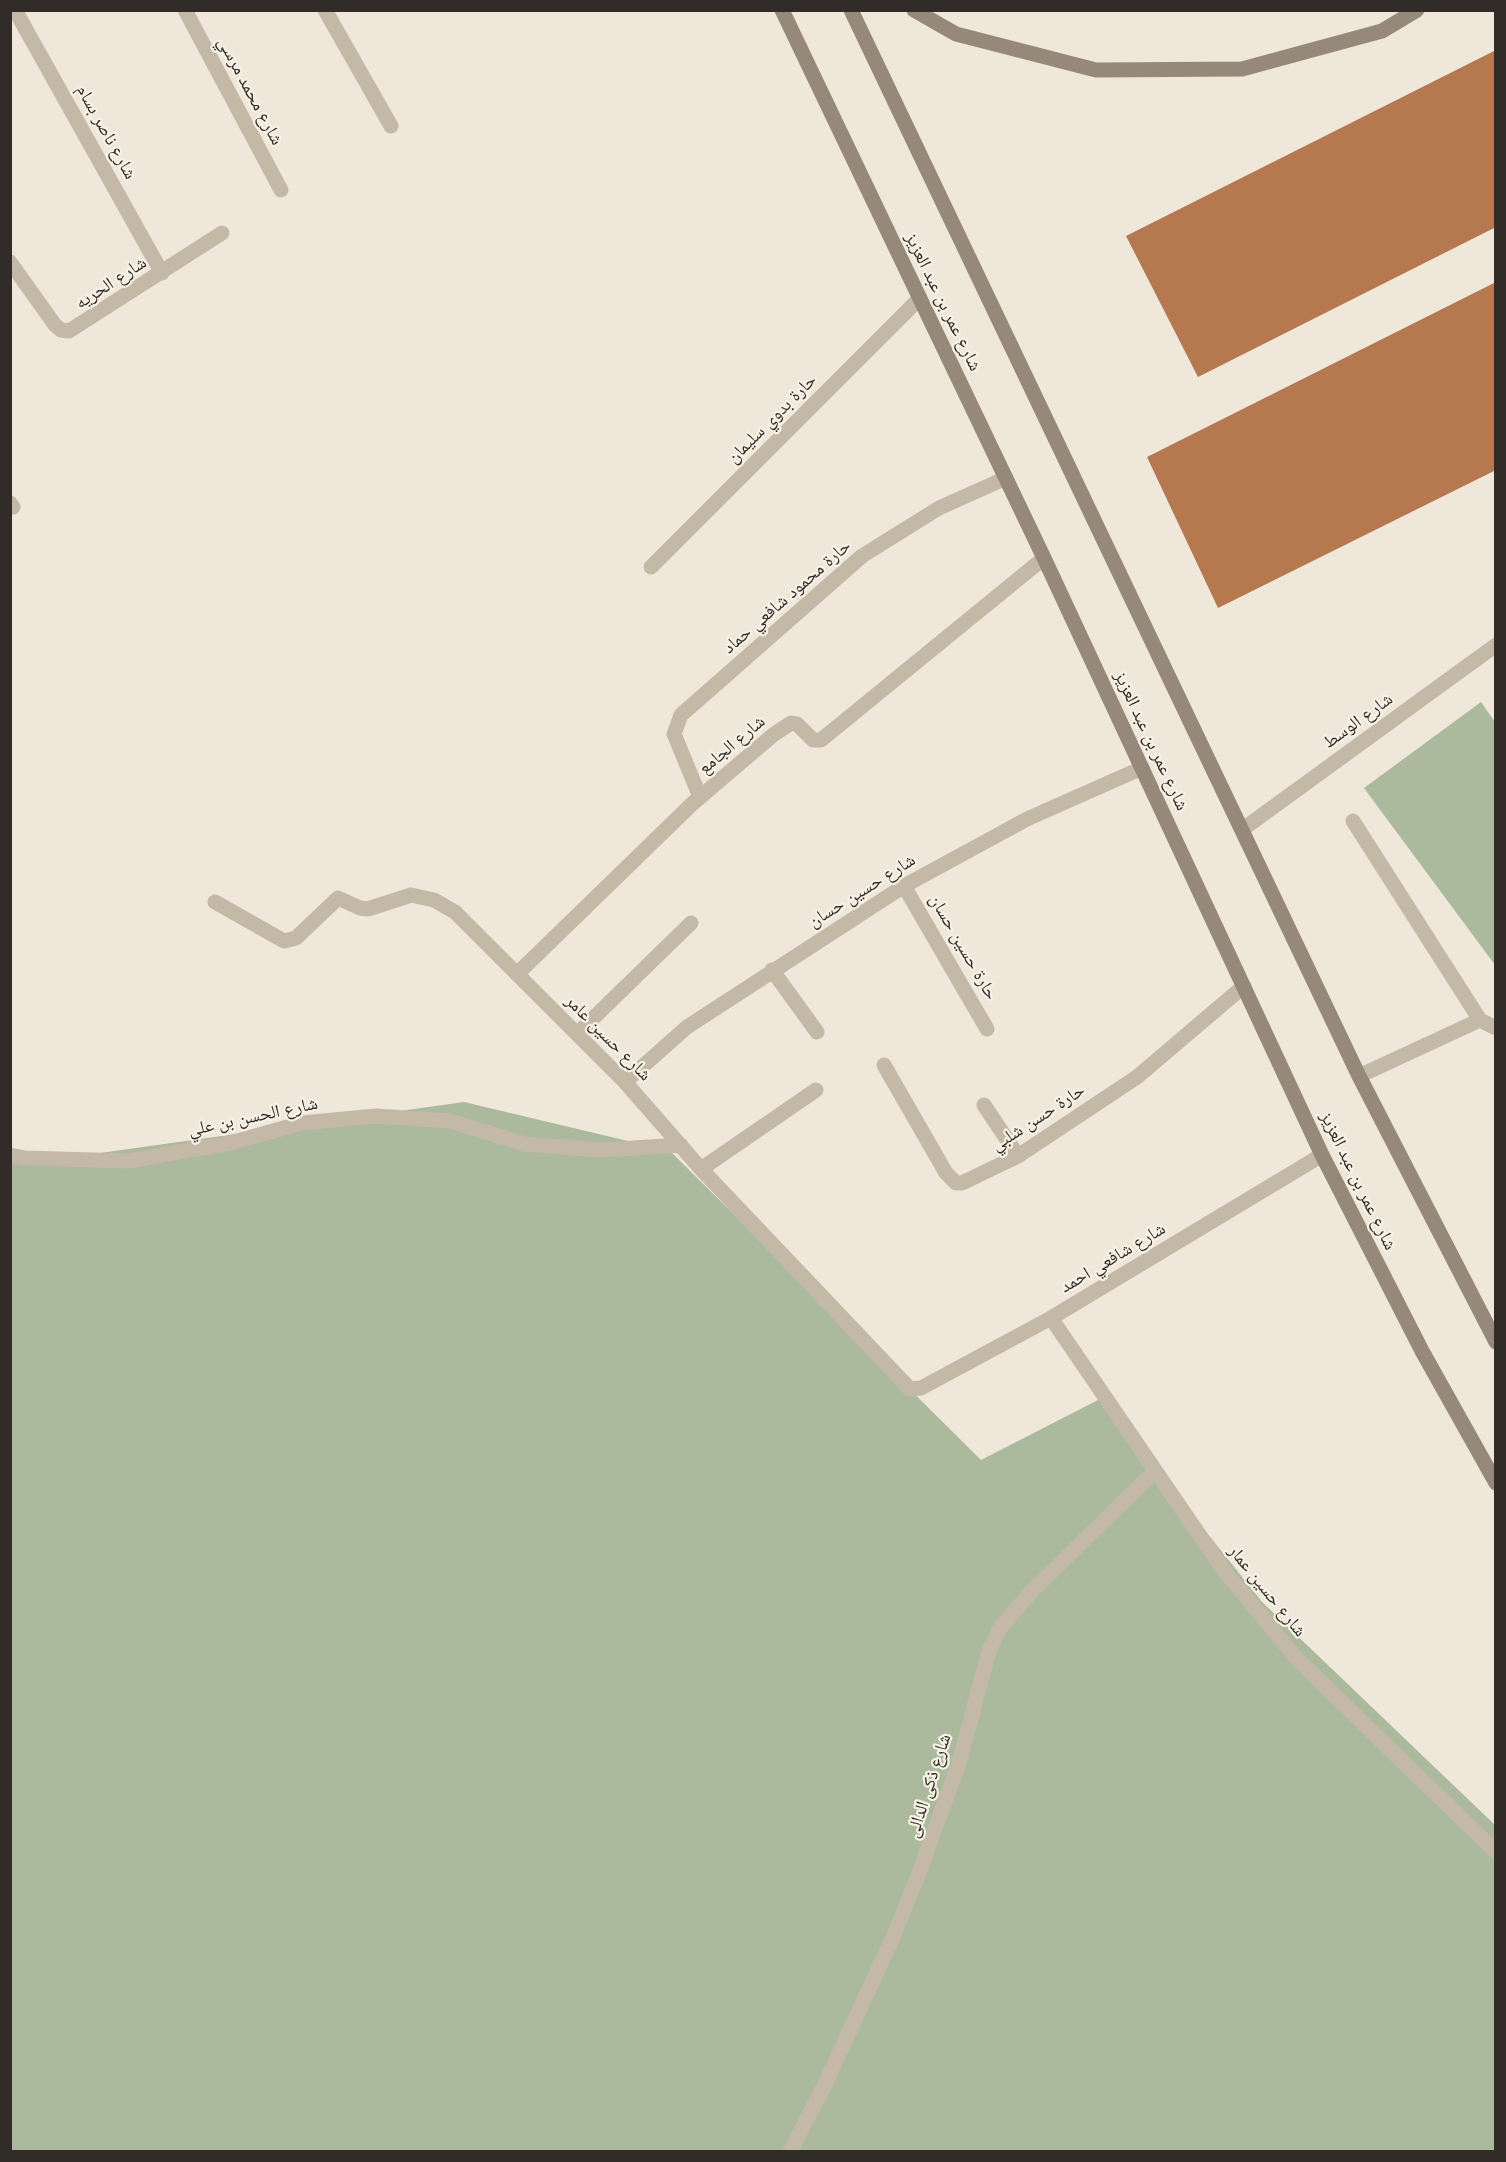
<!DOCTYPE html>
<meta charset="utf-8">
<style>
body{margin:0}
#map{position:relative;width:1506px;height:2162px;overflow:hidden;background:#eee7da;font-family:"Open Sans",sans-serif}
canvas{display:block}
.frame{position:absolute;inset:0;border:12px solid #312c27;pointer-events:none}
</style>
<div id="map">
<canvas width="1506" height="2162"></canvas>
<div class="frame"></div>
</div>
<script>
const c = document.querySelector('canvas').getContext('2d');
c.lineJoin = 'round';
function fill(path, color) { c.fillStyle = color; c.fill(path, 'evenodd'); }
const poly = rows => new Path2D(rows.map(r => 'M' + r).join(''));
function stroke(path, color, width, dash) { c.strokeStyle = color; c.lineWidth = width; c.lineCap = dash ? 'butt' : 'round'; c.setLineDash(dash || []); c.stroke(path); }
function label(font, color, halo, rows, align = 'center') {
  c.font = font + ' "Open Sans","Noto Naskh Arabic",sans-serif'; c.lineWidth = 4.5; c.setLineDash([]); c.textBaseline = 'middle'; c.strokeStyle = halo; c.fillStyle = color; for (const [text, x, y, turn = 0] of rows) {
    c.save(); c.translate(x, y); c.rotate((+turn || 0) * Math.PI / 180); c.textAlign = isNaN(turn) ? turn : align; if (halo) c.strokeText(text, 0, 0); c.fillText(text, 0, 0); c.restore();
  }
}
fill(poly([
 [1481,702,1495,722,1495,965,1364,788],
 [464,1102,670,1151,981,1460,1100,1399,1262,1602,1495,1825,1495,2151,11,2151,10,1153,43,1161]
]), '#abba9c');
fill(poly([
 [1496,50,1496,227,1198,377,1126,236],
 [1496,282,1496,470,1218,608,1147,457]
]), '#b6784f');
stroke(poly([
 [1353,821,1480,1020,1496,1028],
 [1359,1076,1480,1020]
]), '#c4b9a7', 15);
stroke(poly([
 [15,10,162,273],
 [185,10,281,190],
 [325,10,391,126],
 [10,262,55,325,61,330,69,331,222,233],
 [10,503,13,507],
 [651,567,920,298],
 [700,797,674,734,681,715,862,556,939,508,1006,478],
 [1243,829,1496,645],
 [904,886,987,1029],
 [215,902,284,941,296,938,338,898,360,908,368,909,411,895,434,900,455,912,625,1082,701,1169,910,1389,921,1388,1051,1318,1322,1155],
 [772,970,817,1032],
 [517,974,692,804,773,735,791,723,797,724,813,740,821,740,1044,558],
 [577,1034,691,923],
 [884,1065,946,1173,956,1183,962,1183,1018,1156,1137,1077,1244,986],
 [625,1082,687,1027,904,886,1027,819,1142,768],
 [984,1105,1018,1156],
 [10,1155,25,1158,128,1161,230,1143,302,1123,376,1116,450,1121,524,1144,600,1150,681,1145],
 [701,1169,816,1090],
 [1051,1318,1222,1568,1297,1659,1496,1852],
 [790,2152,824,2086,894,1935,917,1878,959,1763,989,1651,1000,1628,1033,1590,1155,1471]
]), '#c4b9a7', 15);
stroke(poly([
 [782,10,1044,558,1322,1155,1422,1351,1496,1483],
 [851,10,1359,1076,1496,1342],
 [914,10,956,34,1096,70,1242,69,1382,31,1417,10]
]), '#978979', 15);
label('18px', '#312c27', '#f6f1e5', [
 ["شارع محمد مرسي",250,91,62],
 ["شارع ناصر بسام",106,132,61],
 ["شارع الحريه",111,283,-33],
 ["شارع عمر بن عبد العزيز",943,302,64],
 ["حارة بدوي سليمان",772,419,-45],
 ["حارة محمود شافعي حماد",787,597,-41],
 ["شارع الوسط",1358,721,-36],
 ["شارع عمر بن عبد العزيز",1151,741,65],
 ["شارع الجامع",732,745,-40],
 ["شارع حسين حسان",862,891,-32],
 ["حارة حسين حسان",963,947,60],
 ["شارع حسين عامر",608,1038,45],
 ["شارع الحسن بن علي",253,1117,-12],
 ["حارة حسن شلبي",1038,1118,-33],
 ["شارع عمر بن عبد العزيز",1358,1181,64],
 ["شارع شافعي احمد",1113,1258,-31],
 ["شارع حسين عمار",1267,1591,51],
 ["شارع ذكى الدالى",929,1786,-72]
]);
</script>
